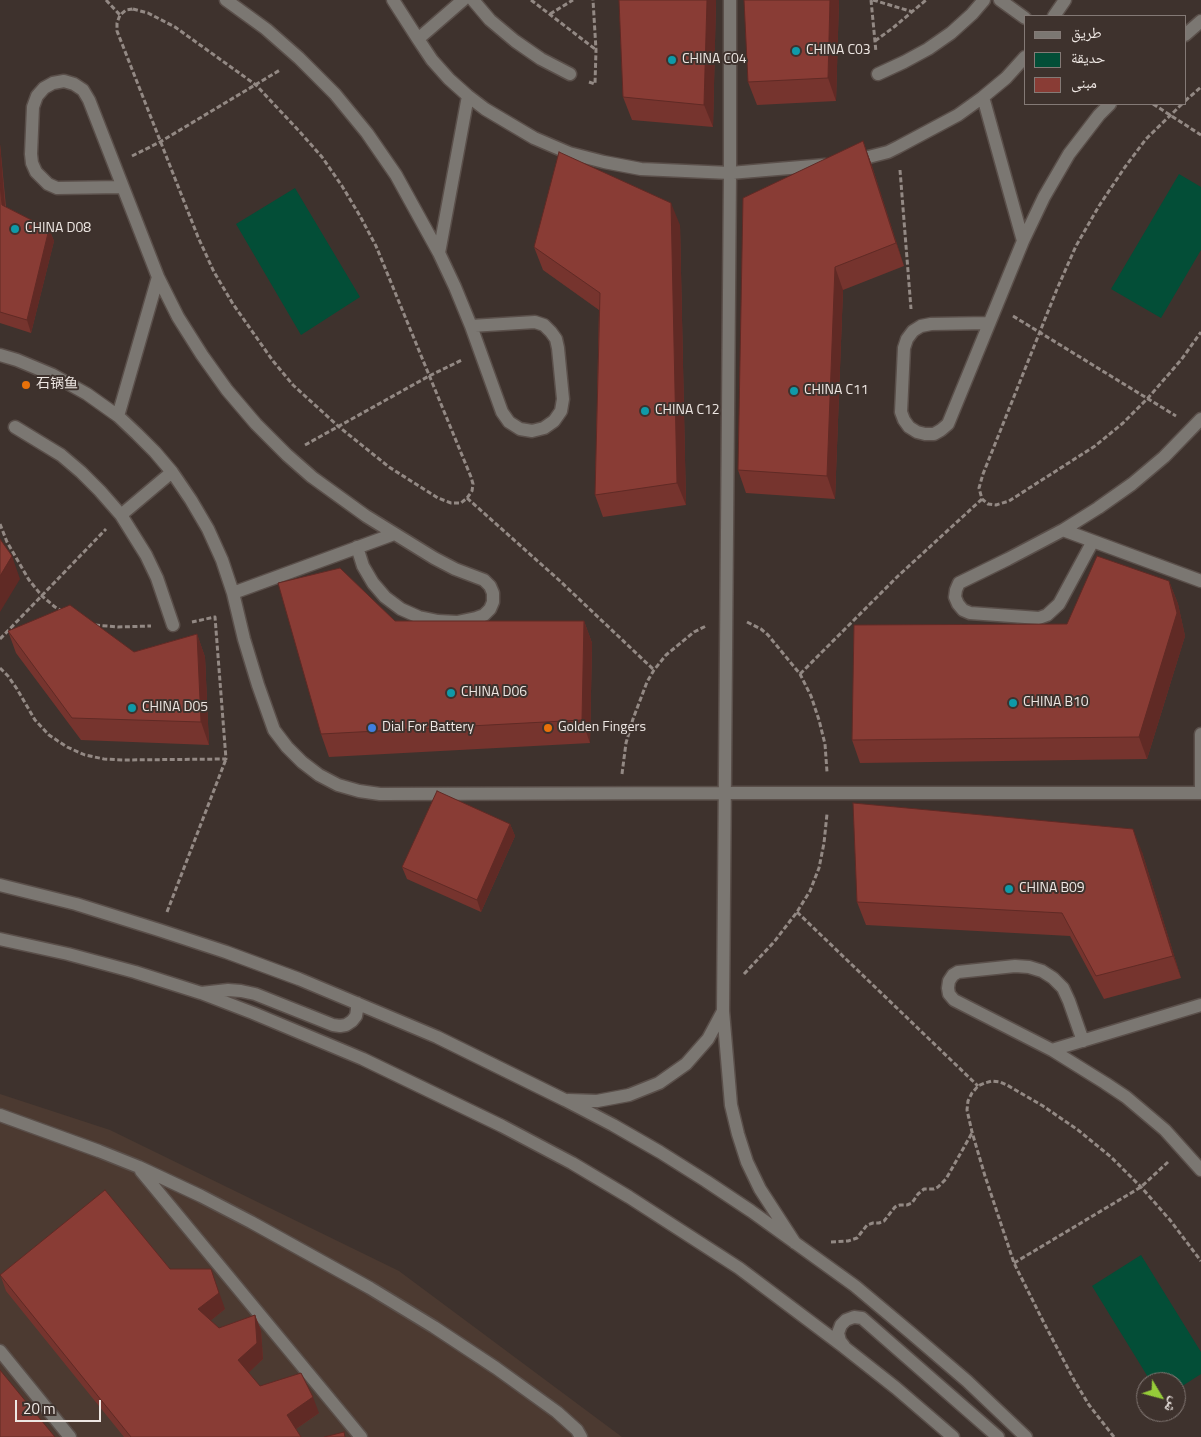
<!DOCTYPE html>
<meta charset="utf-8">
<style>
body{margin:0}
#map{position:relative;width:1201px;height:1437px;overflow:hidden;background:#3e322d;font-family:"Titillium Web","Noto Naskh Arabic",sans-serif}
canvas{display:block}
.legend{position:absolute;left:1024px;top:15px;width:162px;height:90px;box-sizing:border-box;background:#3e322d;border:1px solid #847a76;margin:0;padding:6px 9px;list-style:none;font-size:15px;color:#eee7e3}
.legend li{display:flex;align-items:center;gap:10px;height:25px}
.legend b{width:25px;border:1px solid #847a76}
.north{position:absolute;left:1136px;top:1372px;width:50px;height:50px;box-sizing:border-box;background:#3e322d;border:1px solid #847a76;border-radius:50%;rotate:127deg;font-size:14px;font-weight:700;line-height:20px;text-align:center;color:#eee7e3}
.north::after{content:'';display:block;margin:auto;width:18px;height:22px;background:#96cc39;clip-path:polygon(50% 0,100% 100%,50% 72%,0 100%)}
.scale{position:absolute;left:15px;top:1400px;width:86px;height:22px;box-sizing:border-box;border:2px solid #eee7e3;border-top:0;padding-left:6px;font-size:15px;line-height:18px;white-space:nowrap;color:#eee7e3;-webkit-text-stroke:4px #3e322d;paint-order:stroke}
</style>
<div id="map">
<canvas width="1201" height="1437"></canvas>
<ul class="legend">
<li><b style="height:6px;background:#7b7772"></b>طريق</li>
<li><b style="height:14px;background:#034e37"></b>حديقة</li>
<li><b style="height:14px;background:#893c35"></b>مبنى</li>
</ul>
<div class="north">ش</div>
<div class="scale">20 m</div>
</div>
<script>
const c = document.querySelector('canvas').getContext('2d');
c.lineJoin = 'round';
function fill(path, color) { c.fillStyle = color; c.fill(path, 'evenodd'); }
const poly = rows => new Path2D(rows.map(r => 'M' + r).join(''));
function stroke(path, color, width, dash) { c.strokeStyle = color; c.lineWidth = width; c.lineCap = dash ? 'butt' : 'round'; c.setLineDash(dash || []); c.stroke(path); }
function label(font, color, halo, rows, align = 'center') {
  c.font = font + ' "Titillium Web","Noto Sans SC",sans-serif'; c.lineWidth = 4; c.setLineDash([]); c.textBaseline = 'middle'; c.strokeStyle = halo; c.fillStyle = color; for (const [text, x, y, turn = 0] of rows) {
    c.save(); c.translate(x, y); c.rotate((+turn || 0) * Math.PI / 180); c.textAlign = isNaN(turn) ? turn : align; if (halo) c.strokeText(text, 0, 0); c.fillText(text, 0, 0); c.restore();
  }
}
fill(poly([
 [0,1094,110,1130,399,1271,622,1437,0,1437]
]), '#4c3a31');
fill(poly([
 [1179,174,1201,187,1201,250,1161,318,1111,289],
 [295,188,360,297,301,335,236,224],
 [1141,1255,1201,1352,1201,1374,1176,1390,1176,1382,1151,1382,1092,1286]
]), '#034e37');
const minor = poly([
 [226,0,266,29,299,58,335,94,367,133,396,175,439,253,455,287,471,326,502,412,509,422,520,429,532,431,544,428,554,421,561,411,563,399,558,348,556,339,551,332,544,325,535,322,471,326],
 [393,0,418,39,432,60,449,79,468,96,485,109,534,138,569,153,604,162,641,169,730,173,825,165],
 [473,0,490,20,515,41,541,59,570,74],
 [730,0,730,173,723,1011,731,1105,738,1134,747,1162,760,1189,795,1243],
 [1000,0,1025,18],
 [1054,16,1065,0],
 [1185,35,1201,21],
 [418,39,463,0],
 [878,74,904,62,928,49,951,33,972,14,984,0],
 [983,97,1023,241],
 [853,161,888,152,898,147,958,115,983,97,1006,78,1025,57],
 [122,187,57,188,48,184,36,172,32,163,31,154,33,107,37,96,44,88,53,83,64,81,74,84,83,90,89,100,158,277,178,317,202,355,227,390,256,424,287,455,312,477,366,516,434,558,455,569,484,580,490,586,493,593,493,602,490,609,484,615,476,618,457,622,438,621,419,617,401,609,385,597,373,583,363,566,357,547],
 [439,253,468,96],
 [989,323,931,324,921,326,913,331,907,339,904,348,901,412,904,420,909,427,917,432,925,434,934,434,941,430,948,424,1023,241,1044,197,1069,154,1099,115,1110,104],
 [0,355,17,360,53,375,87,394,118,416,137,434,155,452,172,472,191,500,208,529,222,560,233,593,244,639,258,685,274,730,287,747,302,762,319,775,338,785,359,791,380,794,725,793,1201,793],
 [118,416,158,277],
 [15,427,61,455,81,472,100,491,121,515,146,555,157,578,173,625],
 [121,515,172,472],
 [1063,530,1201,581],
 [1093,541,1059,604,1047,615,1039,618,970,613,963,610,958,604,955,597,956,590,959,583,1008,559,1063,530,1098,508,1132,484,1164,457,1201,419],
 [233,593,394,534],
 [1201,734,1201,792],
 [0,885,76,904,159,930,226,952,299,979,437,1037,565,1100,613,1125,660,1152,706,1181,751,1211,855,1286,911,1333,967,1381,1026,1437],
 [0,939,68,954,135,972,201,993,253,1013,363,1059,502,1126,572,1163,629,1197,739,1268,844,1347,896,1388,953,1437],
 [201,993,228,990,241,991,255,994,333,1025,340,1026,346,1025,352,1021,356,1016,357,1010,357,1003],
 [1083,1041,1069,1001,1063,988,1053,978,1042,971,1029,967,1015,966,958,972,953,975,949,981,948,988,949,994,954,1000,1052,1050,1105,1083,1126,1097,1165,1130,1201,1170],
 [1052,1050,1201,1005],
 [568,1100,597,1101,629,1095,659,1083,686,1064,708,1039,723,1011],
 [0,1115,99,1151,139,1167,201,1196,251,1222,370,1288,434,1327,496,1368,557,1412,577,1430,581,1437],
 [141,1171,361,1437],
 [844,1346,840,1341,838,1333,841,1325,846,1320,854,1317,862,1318,998,1437],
 [0,1351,70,1437]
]);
stroke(minor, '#5a4f4a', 15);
stroke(poly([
 [106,0,120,15],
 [531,0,595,49],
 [871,0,876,52],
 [873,0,913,12],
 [133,9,148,13,175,27,256,85,299,131,322,157,342,186,360,216,376,246,471,477,473,484,472,491,467,498,461,503,451,503,438,498,389,467,338,426,293,385,273,361,233,304,214,272,198,237,117,31,117,23,120,15,126,10,133,9],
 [550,14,573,0],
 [875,41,894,27,926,0],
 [589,82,595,84,596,50,593,0],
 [1185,101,1201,87],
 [1153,104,1201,135],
 [1182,104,1146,139,1125,167,1099,206,1076,246,1057,289,983,474,979,488,982,499,988,504,996,505,1009,501,1095,446,1123,423,1148,398,1181,360,1201,332],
 [132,156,160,142,280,70],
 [900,170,911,309],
 [1013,316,1176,416],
 [305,445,429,376,462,360],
 [467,498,560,581,654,670],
 [0,524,7,542,29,580,42,596,55,607,62,611],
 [747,622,761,629,768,635,800,674,811,696,819,720,825,744,827,772],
 [95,625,118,627,151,626],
 [0,639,106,529],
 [0,668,8,676,17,689,35,720,49,735,67,747,85,755,104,759,123,760,226,759,215,617,192,622],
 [800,674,898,576,982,499],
 [622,774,626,743,633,719,647,682,654,670,666,655,694,632,706,626],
 [167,912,226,759],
 [797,912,978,1086],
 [744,974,774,942,797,912,810,891,819,868,824,843,827,814],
 [831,1242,848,1241,857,1238,867,1225,873,1223,879,1223,884,1221,895,1207,900,1205,907,1205,912,1203,918,1194,924,1189,934,1189,938,1187,946,1179,972,1133],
 [1014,1263,1141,1187,1168,1162],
 [1114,1437,1089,1405,1074,1380,1044,1323,1014,1263,985,1176,972,1132,967,1110,968,1101,972,1093,978,1086,985,1083,992,1081,1000,1082,1007,1085,1043,1106,1078,1130,1111,1157,1141,1187,1170,1220,1201,1261]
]), '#938984', 3, [5, 2.5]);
stroke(minor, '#7b7772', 12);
fill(poly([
 [619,0,716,0,713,127,632,120,623,97],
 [839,0,836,101,757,105,748,82],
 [863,141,871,163,904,266,843,290,835,499,746,493,738,470],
 [0,144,6,207,49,229,54,241,31,333,0,323],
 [680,225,686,505,603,517,595,495,599,310,543,270,534,247],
 [1169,581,1178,604,1185,636,1147,759,860,763,852,740,1067,624],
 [395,621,584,621,592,643,590,743,329,757,321,734],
 [8,631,134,652,197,634,205,657,209,745,81,740,16,653],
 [510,824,515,836,481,912,407,879,402,867],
 [1142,852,1181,978,1104,999,1070,936,866,925,857,902],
 [170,1269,225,1309,210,1321,219,1328,255,1315,261,1331,263,1359,248,1373,260,1386,319,1413,296,1429,301,1437,124,1437,6,1291,0,1274]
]), '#76342e');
fill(poly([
 [707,0,716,0,713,127,704,105],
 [830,0,839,0,836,101,828,78],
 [863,141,871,163,904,266,896,243],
 [0,144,6,217,2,205,0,184],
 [671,203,680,225,686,505,677,483],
 [49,229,54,241,31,333,27,320],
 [835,267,843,290,835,499,827,476],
 [12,556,20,579,0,612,0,576],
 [1169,581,1178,604,1185,636,1147,759,1139,737],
 [584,621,592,643,590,743,582,720],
 [197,634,205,657,209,745,201,722],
 [510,824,515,836,481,912,477,900],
 [1133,829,1142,852,1181,978,1173,956],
 [211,1269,225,1309,204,1326,198,1309],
 [255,1315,261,1331,263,1359,244,1377,238,1360],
 [313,1397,319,1413,293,1431,287,1415]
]), '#602a25');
const building = poly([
 [619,0,707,0,704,105,623,97,619,0],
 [744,0,830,0,828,78,748,82,744,0],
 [863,141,896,243,835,267,827,476,738,470,743,198,863,141],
 [559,152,671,203,677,483,595,495,600,293,534,247,559,152],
 [0,184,2,205,49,229,27,320,0,312,0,184],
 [0,539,12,556,0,576,0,539],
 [1097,556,1169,581,1177,613,1139,737,852,740,854,625,1067,624,1097,556],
 [340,568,395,621,584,621,582,720,321,734,278,583,340,568],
 [70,605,134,652,197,634,201,722,72,718,8,631,70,605],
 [437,791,510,824,477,900,402,867,437,791],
 [853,803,1133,829,1173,956,1096,976,1062,913,857,902,853,803],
 [105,1190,170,1269,211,1269,219,1293,198,1309,219,1328,255,1315,257,1343,238,1360,260,1386,301,1373,313,1397,287,1415,301,1437,131,1437,0,1275,105,1190],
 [0,1370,55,1437,0,1437,0,1370],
 [344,1432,345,1437,324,1437,344,1432]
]);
fill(building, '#893c35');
stroke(building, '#602a25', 1);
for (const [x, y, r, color] of [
 [796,51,5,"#0f9aa8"],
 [672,60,5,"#0f9aa8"],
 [15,229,5,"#0f9aa8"],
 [26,385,5,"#e8710a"],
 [794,391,5,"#0f9aa8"],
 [645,411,5,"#0f9aa8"],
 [451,693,5,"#0f9aa8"],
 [1013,703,5,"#0f9aa8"],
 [132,708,5,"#0f9aa8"],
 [372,728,5,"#3f7fe0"],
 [548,728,5,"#e8710a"],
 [1009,889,5,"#0f9aa8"]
]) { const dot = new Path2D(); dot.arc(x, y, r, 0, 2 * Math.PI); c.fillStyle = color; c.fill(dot); stroke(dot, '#3e322d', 2); }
label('14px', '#eee7e3', '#3e322d', [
 ["CHINA C03",806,51],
 ["CHINA C04",682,60],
 ["CHINA D08",25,229],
 ["石锅鱼",36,385],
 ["CHINA C11",804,391],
 ["CHINA C12",655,411],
 ["CHINA D06",461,693],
 ["CHINA B10",1023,703],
 ["CHINA D05",142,708],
 ["Dial For Battery",382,728],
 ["Golden Fingers",558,728],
 ["CHINA B09",1019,889]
], 'left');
</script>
